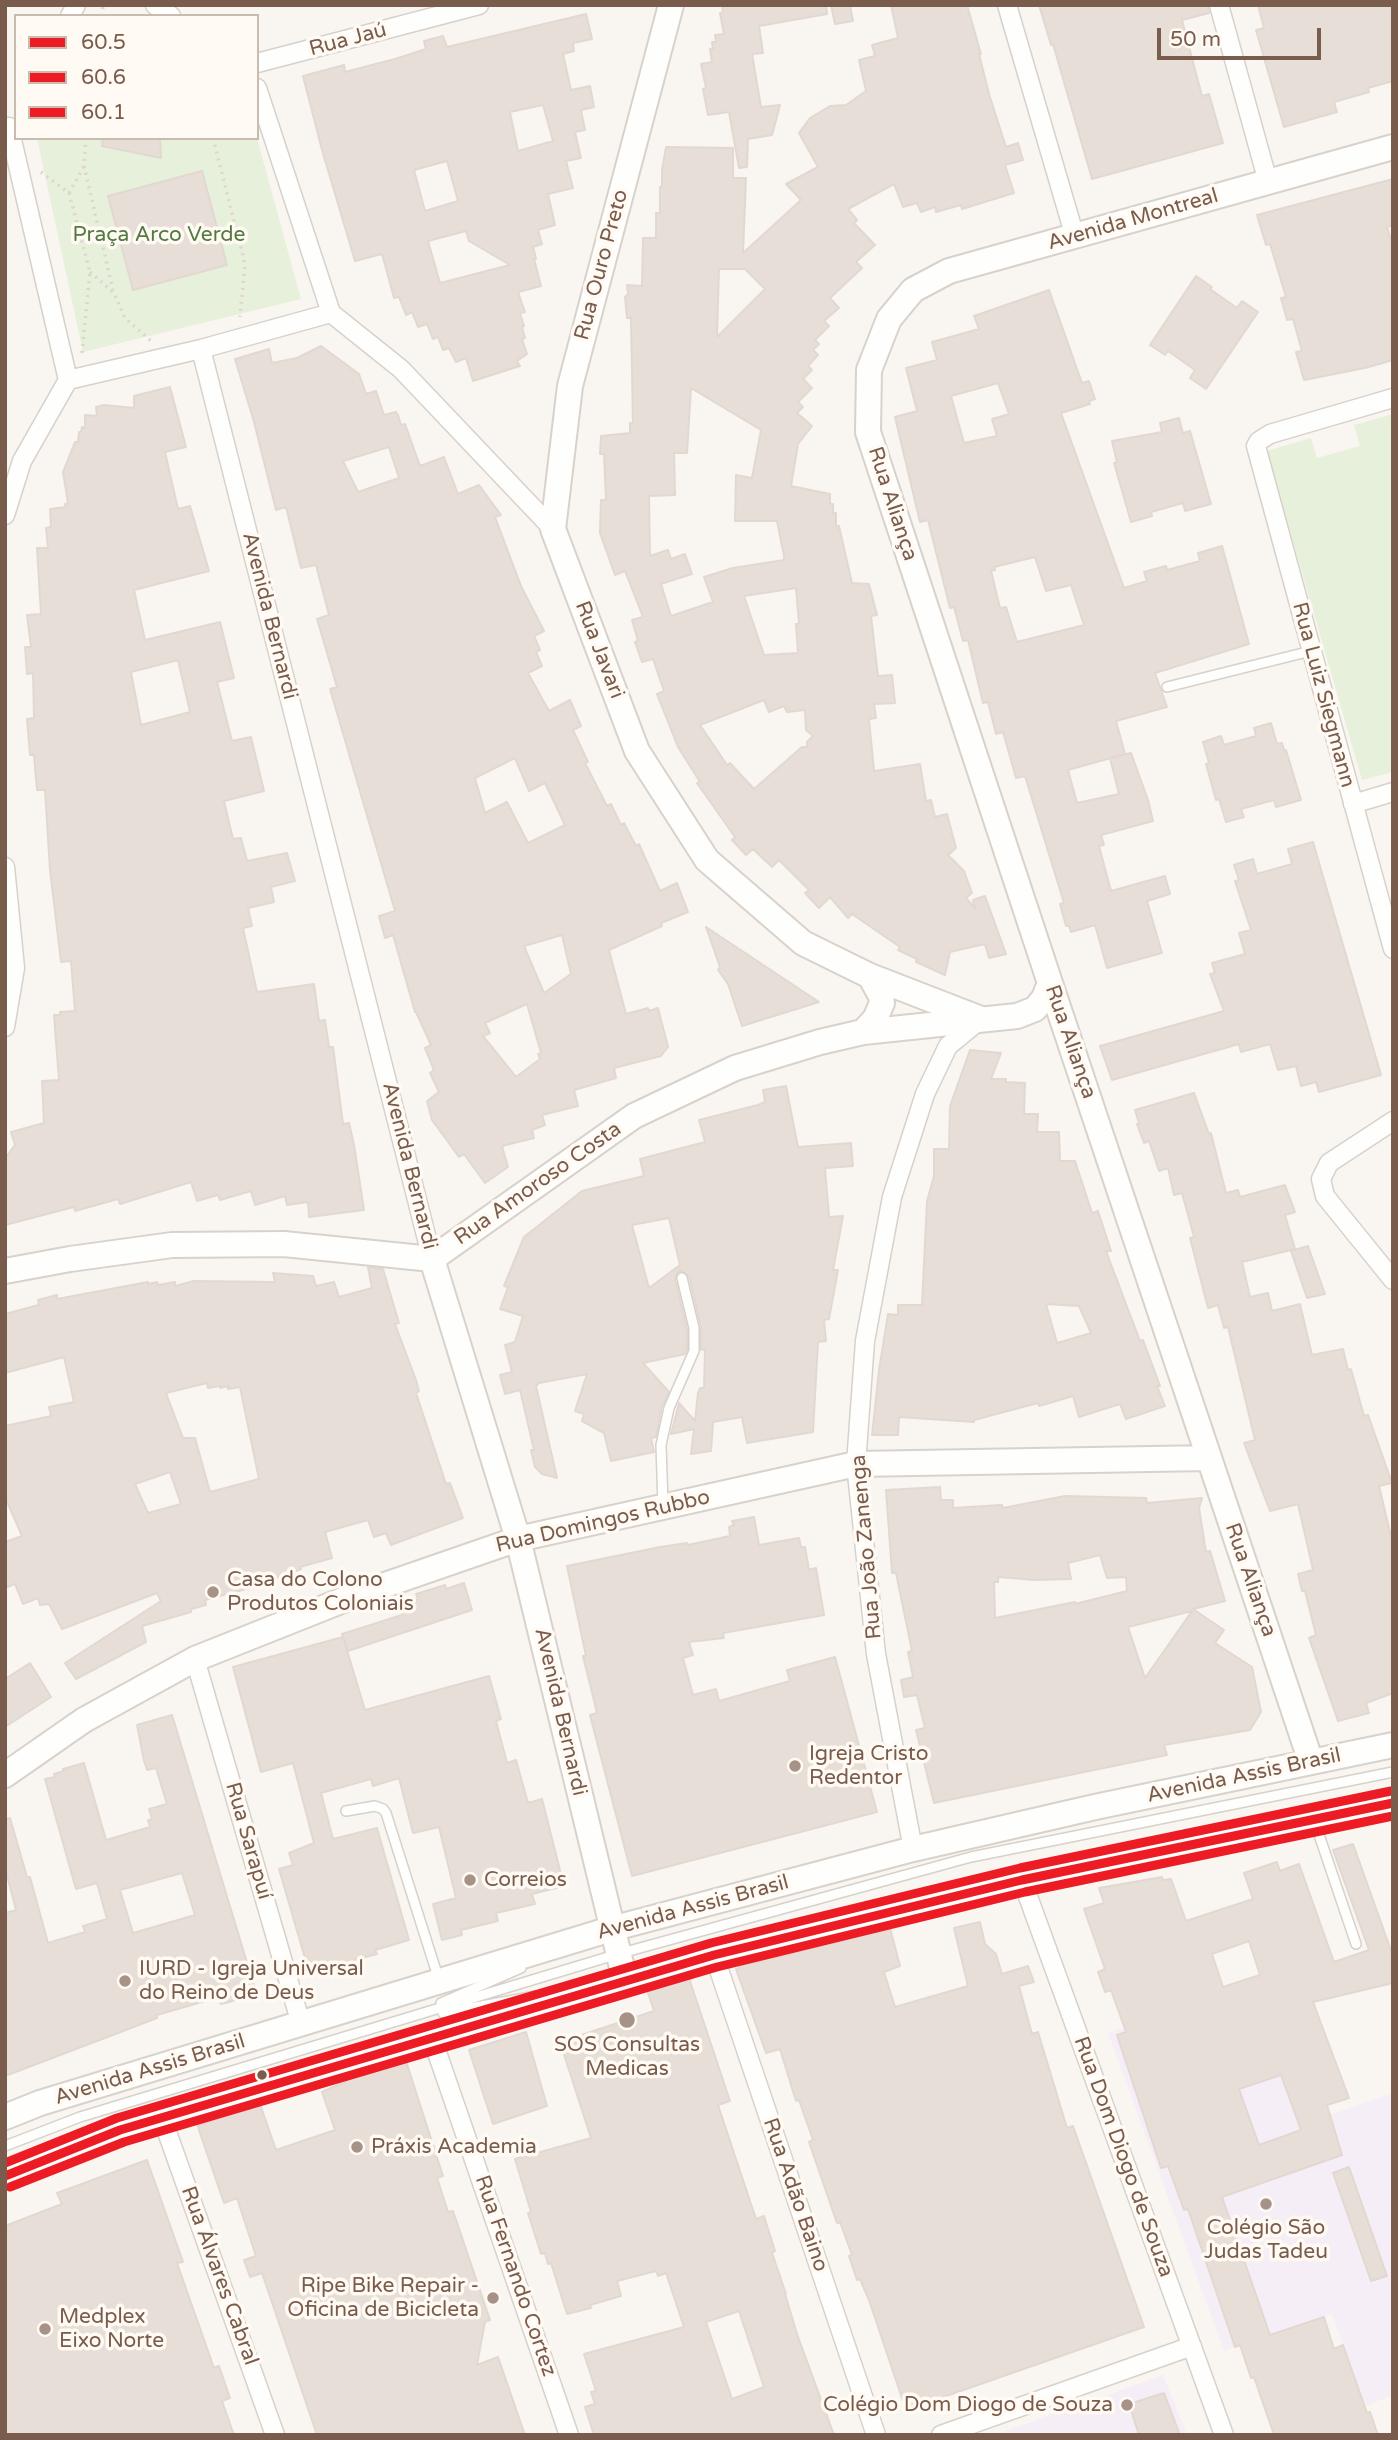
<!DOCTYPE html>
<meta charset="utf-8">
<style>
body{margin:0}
#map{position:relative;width:1398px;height:2440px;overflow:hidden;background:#f9f5f0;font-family:"Varela Round",sans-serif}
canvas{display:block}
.frame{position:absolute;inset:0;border:7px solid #7a5c4d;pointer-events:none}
.legend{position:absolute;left:14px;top:14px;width:245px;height:126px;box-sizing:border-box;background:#fffaf3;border:2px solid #cabbb1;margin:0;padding:9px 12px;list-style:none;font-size:21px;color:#7a5c4d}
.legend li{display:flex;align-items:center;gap:14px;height:35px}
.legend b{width:35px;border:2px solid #cabbb1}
.scale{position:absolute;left:1157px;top:28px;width:164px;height:32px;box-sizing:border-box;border:4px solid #7a5c4d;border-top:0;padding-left:9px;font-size:21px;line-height:24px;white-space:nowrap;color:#7a5c4d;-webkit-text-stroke:5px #fffaf3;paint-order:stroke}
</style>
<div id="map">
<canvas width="1398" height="2440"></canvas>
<div class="frame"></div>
<ul class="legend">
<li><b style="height:9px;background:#ed1c24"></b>60.5</li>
<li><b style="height:9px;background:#ed1c24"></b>60.6</li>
<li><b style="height:9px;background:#ed1c24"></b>60.1</li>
</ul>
<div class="scale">50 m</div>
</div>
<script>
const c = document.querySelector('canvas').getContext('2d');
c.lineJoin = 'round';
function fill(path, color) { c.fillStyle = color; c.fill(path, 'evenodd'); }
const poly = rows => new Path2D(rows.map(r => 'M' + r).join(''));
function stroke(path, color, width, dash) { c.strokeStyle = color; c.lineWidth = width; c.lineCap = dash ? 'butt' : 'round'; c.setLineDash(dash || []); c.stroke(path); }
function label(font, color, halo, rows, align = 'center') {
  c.font = font + ' "Varela Round",sans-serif'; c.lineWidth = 7; c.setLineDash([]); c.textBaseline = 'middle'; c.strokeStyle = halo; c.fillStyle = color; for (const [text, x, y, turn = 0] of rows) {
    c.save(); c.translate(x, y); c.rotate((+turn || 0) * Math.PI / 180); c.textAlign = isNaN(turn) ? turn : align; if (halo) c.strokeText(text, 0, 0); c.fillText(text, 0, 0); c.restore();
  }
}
fill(poly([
 [1280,1972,1330,2115,1393,2093,1393,2395,1365,2406,1332,2314,1224,2351,1108,2033],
 [1163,2375,1187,2435,994,2435]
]), '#f6eef6');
fill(poly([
 [37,138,257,138,301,299,83,352],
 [1393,414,1393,772,1362,780,1267,451,1311,438,1317,458,1360,446,1354,425]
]), '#e7f0db');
const building = poly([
 [722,5,826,5,827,14,759,26,763,53,752,54,761,107,780,105,772,135,748,139,747,167,739,168,729,112,708,115,703,89,706,88,701,64,712,62,710,49,713,49,712,42,716,42,715,35,724,34,720,13,723,12,722,5],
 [831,5,850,5,853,21,835,24,831,5],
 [891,5,967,5,981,54,979,54,989,94,1006,147,1018,143,1023,160,1005,165,1014,193,962,209,961,205,936,212,935,207,921,212,917,203,903,207,894,184,848,209,857,220,854,223,875,245,856,262,862,268,830,298,839,308,824,321,829,326,815,340,819,344,813,350,818,355,808,366,812,370,803,379,812,388,798,402,803,407,797,413,812,426,798,444,791,486,830,494,830,504,833,504,833,513,836,513,836,526,839,526,852,583,869,584,877,615,871,616,878,676,892,675,895,703,874,704,876,718,869,719,874,771,920,764,926,801,931,800,935,817,947,814,956,848,948,855,964,871,972,893,966,898,975,908,973,900,985,896,1006,954,989,958,985,944,950,952,945,975,916,962,917,959,898,950,900,947,852,914,848,918,830,897,819,908,805,893,809,890,779,860,772,867,753,849,746,855,732,840,735,837,697,783,700,782,678,747,657,694,664,691,653,659,642,662,635,642,638,641,632,620,643,617,625,571,615,575,600,533,601,500,606,500,604,454,600,454,601,436,630,433,630,423,633,424,631,318,627,318,625,297,628,294,627,285,642,286,643,238,656,238,656,213,660,213,660,187,662,187,662,170,666,147,733,148,733,178,746,178,743,253,801,200,786,184,818,167,799,133,810,118,830,106,846,105,866,91,859,60,875,56,872,45,898,38,891,5],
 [719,269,745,269,765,289,717,337,719,269],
 [691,388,761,430,752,478,736,475,735,521,777,521,784,556,784,560,733,568,704,577,713,602,671,616,661,584,692,574,685,554,671,559,668,550,650,556,649,496,675,495,674,453,687,453,691,388],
 [796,588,799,624,796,624,798,653,764,655,744,596,796,588],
 [764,700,769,712,784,706,787,712,805,710,806,730,813,736,807,742,807,747,802,747,754,789,730,763,727,765,700,725,764,700],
 [1039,5,1208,5,1209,13,1182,20,1202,96,1209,94,1223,143,1092,179,1053,44,1051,45,1039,5],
 [1258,5,1393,5,1393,81,1368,88,1369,92,1334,102,1337,112,1284,127,1256,30,1264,28,1258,5],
 [586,14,592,39,573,43,574,51,563,54,571,90,590,86,594,107,581,110,585,130,575,132,581,158,566,161,573,188,548,194,555,225,538,230,542,244,533,247,536,259,534,259,541,286,518,292,525,312,520,313,524,326,522,327,525,338,522,339,527,354,517,361,520,366,473,381,466,358,456,362,449,348,443,350,438,337,433,339,427,324,418,327,412,312,406,315,399,297,394,298,382,254,355,261,322,150,303,76,344,65,345,72,395,59,426,49,424,41,443,36,447,47,586,14],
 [543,105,553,141,518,151,510,112,543,105],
 [447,161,458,201,425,211,414,170,447,161],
 [466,231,469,241,510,265,440,283,428,241,466,231],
 [103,138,160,138,161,158,102,146,103,138],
 [202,171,227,265,133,290,108,196,202,171],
 [1393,179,1393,225,1387,227,1393,246,1393,360,1365,368,1304,380,1296,352,1302,351,1293,319,1287,320,1281,298,1286,297,1270,244,1266,245,1257,215,1393,179],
 [1196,276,1212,287,1210,289,1237,308,1242,301,1258,312,1206,389,1190,378,1195,370,1168,351,1165,355,1150,345,1196,276],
 [1049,290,1082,383,1089,381,1095,399,1089,401,1090,404,1061,413,1124,588,1147,581,1144,572,1166,566,1167,570,1200,561,1198,553,1222,546,1249,644,1155,673,1167,707,1116,721,1125,754,1068,770,1077,803,1119,794,1110,758,1131,753,1148,800,1153,821,1101,835,1104,845,1099,846,1111,891,1165,876,1170,894,1147,901,1162,953,1107,968,1095,925,1071,932,1069,926,1066,926,1060,904,1064,903,1025,776,1016,778,1003,732,996,734,988,702,983,703,968,640,963,641,954,607,950,608,928,520,920,522,895,417,917,411,906,368,937,360,932,342,979,329,974,316,1049,290],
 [998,383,1009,414,992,419,997,436,964,443,951,396,998,383],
 [1035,557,1046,591,1071,585,1084,625,1017,642,1006,607,1000,608,991,571,995,570,994,567,1035,557],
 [321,346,359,374,366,394,376,391,384,415,396,412,398,415,401,425,405,424,420,466,444,457,458,494,479,485,501,515,495,517,521,586,544,631,534,636,540,650,536,652,542,666,528,673,549,711,570,700,581,726,573,730,588,762,585,763,607,806,611,804,621,825,624,823,636,846,639,844,660,891,677,883,688,912,661,923,662,926,609,950,626,1014,648,1008,649,1011,658,1008,668,1047,661,1056,614,1068,616,1078,574,1090,578,1106,542,1115,545,1125,532,1130,534,1138,502,1146,508,1167,485,1183,464,1154,459,1157,432,1120,427,1101,439,1092,430,1073,434,1070,425,1048,431,1045,416,1012,415,1012,393,935,385,938,379,916,395,911,330,689,337,687,317,619,329,615,316,565,301,568,286,507,276,510,254,422,235,359,269,349,272,363,297,358,321,346],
 [389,447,399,478,358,492,343,461,389,447],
 [515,758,529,791,545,783,565,825,528,843,507,802,485,813,475,778,515,758],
 [562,935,571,974,544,993,524,946,562,935],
 [527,1004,541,1053,538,1054,540,1059,516,1077,483,1036,490,1033,485,1023,527,1004],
 [170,387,186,447,165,452,178,509,190,506,209,571,134,590,145,640,220,622,234,678,217,682,232,741,251,737,264,791,224,801,233,839,241,838,247,861,287,853,295,881,271,887,274,902,248,908,252,926,243,928,257,992,314,984,319,1021,325,1020,329,1047,333,1047,343,1124,349,1123,354,1145,364,1210,309,1217,308,1202,287,1205,285,1196,255,1205,251,1191,220,1200,218,1195,197,1201,191,1182,120,1204,118,1199,75,1211,74,1207,5,1225,5,1158,15,1145,11,1132,44,1123,42,1081,59,1080,54,1015,60,1015,60,1012,75,1011,71,961,61,962,50,870,45,790,37,790,34,755,30,755,27,719,34,718,33,673,27,674,25,647,31,647,27,615,41,614,37,548,48,548,46,528,51,527,50,509,66,507,65,504,68,503,63,472,75,442,78,442,79,432,81,432,82,427,85,428,85,415,97,416,96,407,104,405,134,408,134,396,170,387],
 [178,660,190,712,141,725,131,672,178,660],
 [1179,418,1183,433,1190,431,1211,504,1185,511,1183,503,1151,512,1152,516,1131,522,1114,463,1117,462,1112,441,1162,432,1160,423,1179,418],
 [1271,723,1277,744,1282,743,1284,750,1286,750,1301,800,1276,807,1274,800,1241,809,1244,817,1226,822,1219,799,1216,800,1206,764,1209,763,1203,742,1221,736,1224,745,1256,736,1254,728,1271,723],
 [1313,842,1381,1075,1319,1092,1316,1082,1301,1086,1296,1066,1278,1070,1270,1044,1241,1052,1239,1044,1112,1080,1100,1046,1224,1011,1210,974,1215,973,1212,963,1245,954,1239,933,1251,930,1235,881,1239,880,1234,865,1253,859,1257,874,1292,864,1288,849,1313,842],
 [706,927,819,1002,742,1026,728,984,718,970,720,967,706,927],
 [970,1050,1001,1053,991,1079,1006,1079,1006,1082,1025,1083,1024,1114,1038,1114,1037,1132,1059,1132,1060,1161,1075,1161,1092,1213,1098,1211,1111,1251,1106,1251,1140,1341,1143,1340,1160,1386,1157,1386,1165,1406,1126,1419,1120,1404,1079,1417,1073,1396,1039,1406,1038,1403,974,1420,974,1422,899,1417,898,1435,872,1435,879,1370,888,1314,898,1315,898,1305,922,1305,927,1201,934,1176,934,1149,949,1149,950,1106,970,1050],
 [1046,1304,1079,1306,1091,1333,1057,1343,1046,1304],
 [786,1086,798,1147,851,1143,853,1166,825,1168,829,1217,843,1216,833,1270,838,1270,829,1319,824,1320,826,1341,818,1342,813,1432,747,1443,742,1417,713,1422,711,1451,691,1454,694,1429,671,1434,679,1403,695,1421,698,1393,700,1388,704,1388,705,1349,701,1350,701,1327,689,1276,681,1271,677,1273,675,1279,687,1329,687,1350,685,1354,643,1363,669,1392,662,1406,656,1437,651,1438,654,1452,611,1461,604,1433,582,1421,584,1414,575,1411,587,1374,539,1383,536,1386,557,1478,542,1474,535,1467,531,1450,534,1450,520,1390,505,1394,500,1375,512,1372,505,1345,515,1342,523,1316,500,1309,508,1287,504,1286,524,1237,582,1191,644,1176,640,1159,705,1142,699,1120,758,1105,765,1102,763,1090,786,1086],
 [669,1218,680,1265,649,1288,632,1225,669,1218],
 [1194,1093,1209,1134,1211,1133,1226,1193,1238,1190,1240,1197,1285,1185,1295,1212,1285,1215,1295,1249,1242,1262,1250,1297,1268,1293,1272,1311,1300,1304,1312,1355,1343,1349,1348,1370,1351,1369,1364,1416,1368,1415,1392,1483,1379,1486,1393,1545,1393,1693,1366,1703,1369,1713,1338,1721,1309,1638,1316,1635,1305,1591,1302,1591,1298,1574,1313,1570,1298,1504,1270,1511,1244,1443,1255,1440,1228,1327,1224,1328,1218,1305,1208,1308,1190,1238,1194,1237,1182,1193,1174,1195,1168,1168,1159,1171,1149,1141,1144,1143,1137,1124,1139,1123,1135,1110,1194,1093],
 [1308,1246,1325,1294,1307,1298,1291,1251,1308,1246],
 [368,1267,383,1269,399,1323,395,1324,416,1380,419,1391,416,1393,446,1484,450,1483,463,1518,391,1545,386,1533,374,1537,368,1520,325,1532,332,1558,300,1567,301,1569,250,1588,205,1600,206,1605,191,1609,191,1612,142,1626,146,1642,76,1679,65,1663,161,1601,157,1593,62,1629,49,1604,40,1605,38,1598,23,1604,15,1584,5,1588,5,1542,22,1536,5,1497,5,1426,51,1416,49,1407,74,1402,64,1357,5,1373,5,1314,39,1305,38,1300,57,1295,57,1299,148,1282,148,1284,157,1282,158,1285,175,1282,175,1286,194,1281,275,1282,273,1273,313,1276,316,1286,334,1282,339,1297,372,1288,368,1267],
 [207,1383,208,1388,220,1386,220,1388,228,1386,228,1389,240,1387,259,1479,210,1492,195,1438,183,1438,166,1393,207,1383],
 [170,1472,181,1504,148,1513,135,1484,170,1472],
 [940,1487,941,1500,953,1500,953,1508,1002,1505,1003,1508,1065,1496,1146,1498,1147,1503,1202,1498,1199,1508,1206,1552,1210,1551,1225,1601,1193,1609,1224,1630,1215,1643,1252,1667,1261,1712,1250,1730,1164,1745,1167,1755,934,1803,916,1730,925,1728,917,1695,904,1697,901,1680,913,1677,908,1652,912,1651,896,1573,892,1573,886,1490,940,1487],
 [1100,1555,1107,1578,1126,1577,1127,1591,1075,1604,1075,1602,995,1618,994,1582,998,1582,998,1577,1035,1580,1071,1579,1068,1563,1100,1555],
 [1192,1611,1145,1678,1128,1627,1192,1611],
 [754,1517,759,1545,799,1538,801,1547,805,1547,809,1570,816,1568,824,1615,723,1633,724,1638,689,1642,693,1655,683,1658,693,1695,716,1689,719,1701,790,1681,787,1670,835,1657,877,1812,632,1876,590,1715,597,1713,583,1656,586,1656,567,1566,660,1547,687,1543,688,1545,730,1536,729,1527,734,1525,732,1521,754,1517],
 [464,1583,472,1610,348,1651,342,1634,402,1615,399,1605,418,1599,416,1594,445,1585,446,1589,464,1583],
 [343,1637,365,1710,489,1676,501,1719,496,1721,507,1763,516,1760,528,1803,542,1799,564,1886,532,1894,535,1904,496,1913,498,1921,461,1930,462,1935,442,1940,433,1904,456,1898,439,1827,413,1833,399,1778,373,1786,371,1779,321,1793,333,1839,377,1828,409,1940,375,1950,377,1954,309,1972,279,1869,293,1865,289,1853,314,1843,293,1763,261,1772,233,1667,343,1637],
 [30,1663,51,1697,5,1727,5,1679,30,1663],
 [172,1715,255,1989,252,1996,221,2004,219,1997,157,2015,157,2018,118,2033,5,2076,5,1913,16,1910,5,1868,5,1819,10,1818,27,1877,30,1877,48,1943,85,1932,83,1926,107,1919,97,1883,76,1889,45,1779,55,1777,54,1774,64,1771,63,1769,84,1763,106,1840,150,1827,148,1820,152,1819,149,1809,167,1804,156,1768,147,1770,144,1761,137,1725,172,1715],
 [182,1873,195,1915,133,1933,120,1890,182,1873],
 [1353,1844,1393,1956,1393,1983,1313,2002,1349,2098,1327,2105,1342,2155,1222,2197,1270,2335,1324,2317,1334,2349,1343,2345,1367,2413,1370,2412,1378,2435,1274,2435,1254,2377,1251,2378,1240,2345,1235,2347,1188,2209,1184,2210,1168,2166,1161,2168,1117,2035,1126,2032,1111,1990,1105,1992,1098,1972,1105,1969,1084,1909,1104,1903,1099,1888,1162,1877,1163,1880,1171,1879,1186,1921,1253,1899,1244,1873,1277,1862,1280,1871,1299,1864,1334,1962,1369,1950,1333,1850,1353,1844],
 [1249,1941,1260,1975,1223,1987,1212,1954,1249,1941],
 [1281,2075,1301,2130,1259,2145,1239,2089,1281,2075],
 [980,1922,985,1944,996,1954,1002,1974,1028,1966,1034,1982,1019,1986,1032,2034,1038,2032,1067,2128,1073,2126,1144,2327,906,2410,869,2300,860,2279,857,2280,849,2256,852,2255,840,2222,837,2223,809,2142,813,2140,799,2100,796,2101,780,2049,766,2053,736,1969,739,1968,739,1966,890,1928,900,1966,884,1972,895,2007,968,1986,954,1928,980,1922],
 [689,1978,730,2101,718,2105,756,2219,764,2216,775,2251,772,2253,786,2294,785,2294,797,2334,834,2435,594,2435,585,2407,595,2404,591,2392,596,2391,584,2354,684,2327,666,2273,658,2276,656,2271,617,2281,621,2296,590,2305,591,2308,567,2314,551,2263,548,2264,545,2253,541,2254,528,2213,531,2212,515,2159,591,2138,560,2042,654,2011,647,1990,689,1978],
 [739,2311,764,2387,732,2399,706,2322,739,2311],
 [526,2032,547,2106,493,2124,469,2050,526,2032],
 [406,2061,443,2176,437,2178,448,2212,453,2211,490,2320,485,2322,477,2365,498,2357,525,2435,317,2435,262,2273,250,2277,244,2260,256,2256,237,2198,224,2203,199,2130,198,2125,260,2104,276,2150,335,2130,322,2092,355,2077,406,2061],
 [147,2160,183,2262,177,2263,214,2368,219,2366,230,2398,222,2401,234,2435,5,2435,5,2226,62,2204,57,2193,147,2160],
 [1349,2167,1387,2276,1371,2281,1333,2173,1349,2167],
 [1164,2393,1180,2435,1139,2435,1129,2404,1164,2393]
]);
fill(building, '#e6ded7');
stroke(building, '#e2d8d2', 2);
const lane = poly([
 [1167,687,1311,651],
 [663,1505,661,1445,669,1408,694,1351,694,1328,682,1278],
 [346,1811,375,1806,383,1809,386,1813,439,1980],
 [1314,1820,1356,1944],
 [441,2003,521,1968],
 [443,2013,536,1996],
 [5,2146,80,2117,618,1954,971,1857,1393,1772]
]);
const street = poly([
 [155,5,171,16],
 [1007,5,1075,237],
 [1219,5,1268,182],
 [70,16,76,5],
 [257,63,479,5],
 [9,127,68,380,201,349,331,313,257,88],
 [331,313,401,369,553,529],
 [201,349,432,1259],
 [1393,398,1270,434,1259,441,1256,446,1393,949],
 [5,515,22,461,68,380],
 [1353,804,1393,792],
 [5,867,15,968,5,1027],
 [1393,1121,1329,1163,1321,1179,1325,1196,1393,1280],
 [195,1659,301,2024],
 [913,1849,876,1654,856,1464,865,1341,892,1197,925,1094,948,1046,981,1019],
 [1022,1880,1224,2435],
 [714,1955,876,2435],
 [432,2038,569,2435],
 [162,2118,275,2435],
 [941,2435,1192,2346]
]);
const secondary = poly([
 [671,5,570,386,553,529,637,751,707,860,803,943,870,976,981,1019],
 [863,1032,875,1019,882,1003,881,996,870,976],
 [432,1259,518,1539,625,1980],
 [5,1271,70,1259,172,1245,284,1244,432,1259,634,1116,735,1068,820,1042,863,1032,1017,1016,1035,1009,1044,998,1050,983],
 [1311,1762,1050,983,868,432,869,370,889,319,913,290,949,271,1393,147],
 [5,1775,84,1720,195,1659,356,1595,518,1539,856,1464,1209,1458],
 [5,2117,40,2103,611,1929,913,1849,1095,1807,1393,1745],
 [5,2176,120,2130,714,1955,1022,1880,1393,1803]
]);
stroke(lane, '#d7d1cb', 12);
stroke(street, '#d7d1cb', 21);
stroke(secondary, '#d9d2cb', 28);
stroke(poly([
 [102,16,103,5],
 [86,138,84,166,113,290],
 [213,138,245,264,240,317],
 [41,172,69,193,90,272,82,353],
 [69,193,83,168],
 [90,272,114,293,125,318,151,341]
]), '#dcd5d0', 3.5, [2, 5]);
stroke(lane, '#fefefd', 9);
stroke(street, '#fefefd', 18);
stroke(secondary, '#fefefd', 24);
stroke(poly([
 [5,2176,120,2130,714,1955,1022,1880,1393,1803]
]), '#ed1c24', 9);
stroke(poly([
 [10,2187,124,2142,717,1967,1025,1892,1393,1816]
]), '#ed1c24', 9);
stroke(poly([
 [5,2163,117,2118,711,1943,1020,1868,1391,1791]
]), '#ed1c24', 9);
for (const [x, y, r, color] of [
 [213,1592,7,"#a69286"],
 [795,1766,7,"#a69286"],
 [470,1880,7,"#a69286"],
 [125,1981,7,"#a69286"],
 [627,2020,9,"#a69286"],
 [262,2075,6,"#7a5c4d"],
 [357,2147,7,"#a69286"],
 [1266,2204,7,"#a69286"],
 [493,2298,7,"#a69286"],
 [45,2329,7,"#a69286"],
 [1127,2405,7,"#a69286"]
]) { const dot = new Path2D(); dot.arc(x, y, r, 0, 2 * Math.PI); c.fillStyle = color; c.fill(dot); stroke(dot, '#fffaf3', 2.5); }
label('21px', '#7a5c4d', '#fffaf3', [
 ["Rua Jaú",348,40,-15],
 ["Avenida Montreal",1133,220,-16],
 ["Rua Ouro Preto",602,265,-75],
 ["Rua Aliança",892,504,72],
 ["Avenida Bernardi",269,616,76],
 ["Rua Javari",599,650,69],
 ["Rua Luiz Siegmann",1323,695,75],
 ["Rua Aliança",1070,1042,71],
 ["Avenida Bernardi",409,1166,76],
 ["Rua Amoroso Costa",538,1184,-35],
 ["Rua Domingos Rubbo",603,1522,-13],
 ["Rua João Zanenga",867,1547,-95],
 ["Rua Aliança",1250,1580,71],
 ["Avenida Bernardi",560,1712,77],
 ["Avenida Assis Brasil",1244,1776,-12],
 ["Rua Sarapuí",248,1841,74],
 ["Avenida Assis Brasil",693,1908,-15],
 ["Avenida Assis Brasil",150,2070,-17],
 ["Rua Dom Diogo de Souza",1123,2157,70],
 ["Rua Adão Baino",795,2195,71],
 ["Rua Álvares Cabral",219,2276,70],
 ["Rua Fernando Cortez",515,2276,71]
]);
label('21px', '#537a41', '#fffaf3', [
 ["Praça Arco Verde",159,235]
]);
label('21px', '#7a5c4d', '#fffaf3', [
 ["Casa do Colono",227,1580],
 ["Produtos Coloniais",227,1604],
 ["Igreja Cristo",809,1754],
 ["Redentor",809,1778],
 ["Correios",484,1880],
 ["IURD - Igreja Universal",139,1969],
 ["do Reino de Deus",139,1993],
 ["SOS Consultas",627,2045,"center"],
 ["Medicas",627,2069,"center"],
 ["Práxis Academia",371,2147],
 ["Colégio São",1266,2228,"center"],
 ["Judas Tadeu",1266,2252,"center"],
 ["Ripe Bike Repair -",479,2286,"right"],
 ["Oficina de Bicicleta",479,2310,"right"],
 ["Medplex",59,2317],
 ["Eixo Norte",59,2341],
 ["Colégio Dom Diogo de Souza",1113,2405,"right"]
], 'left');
</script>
